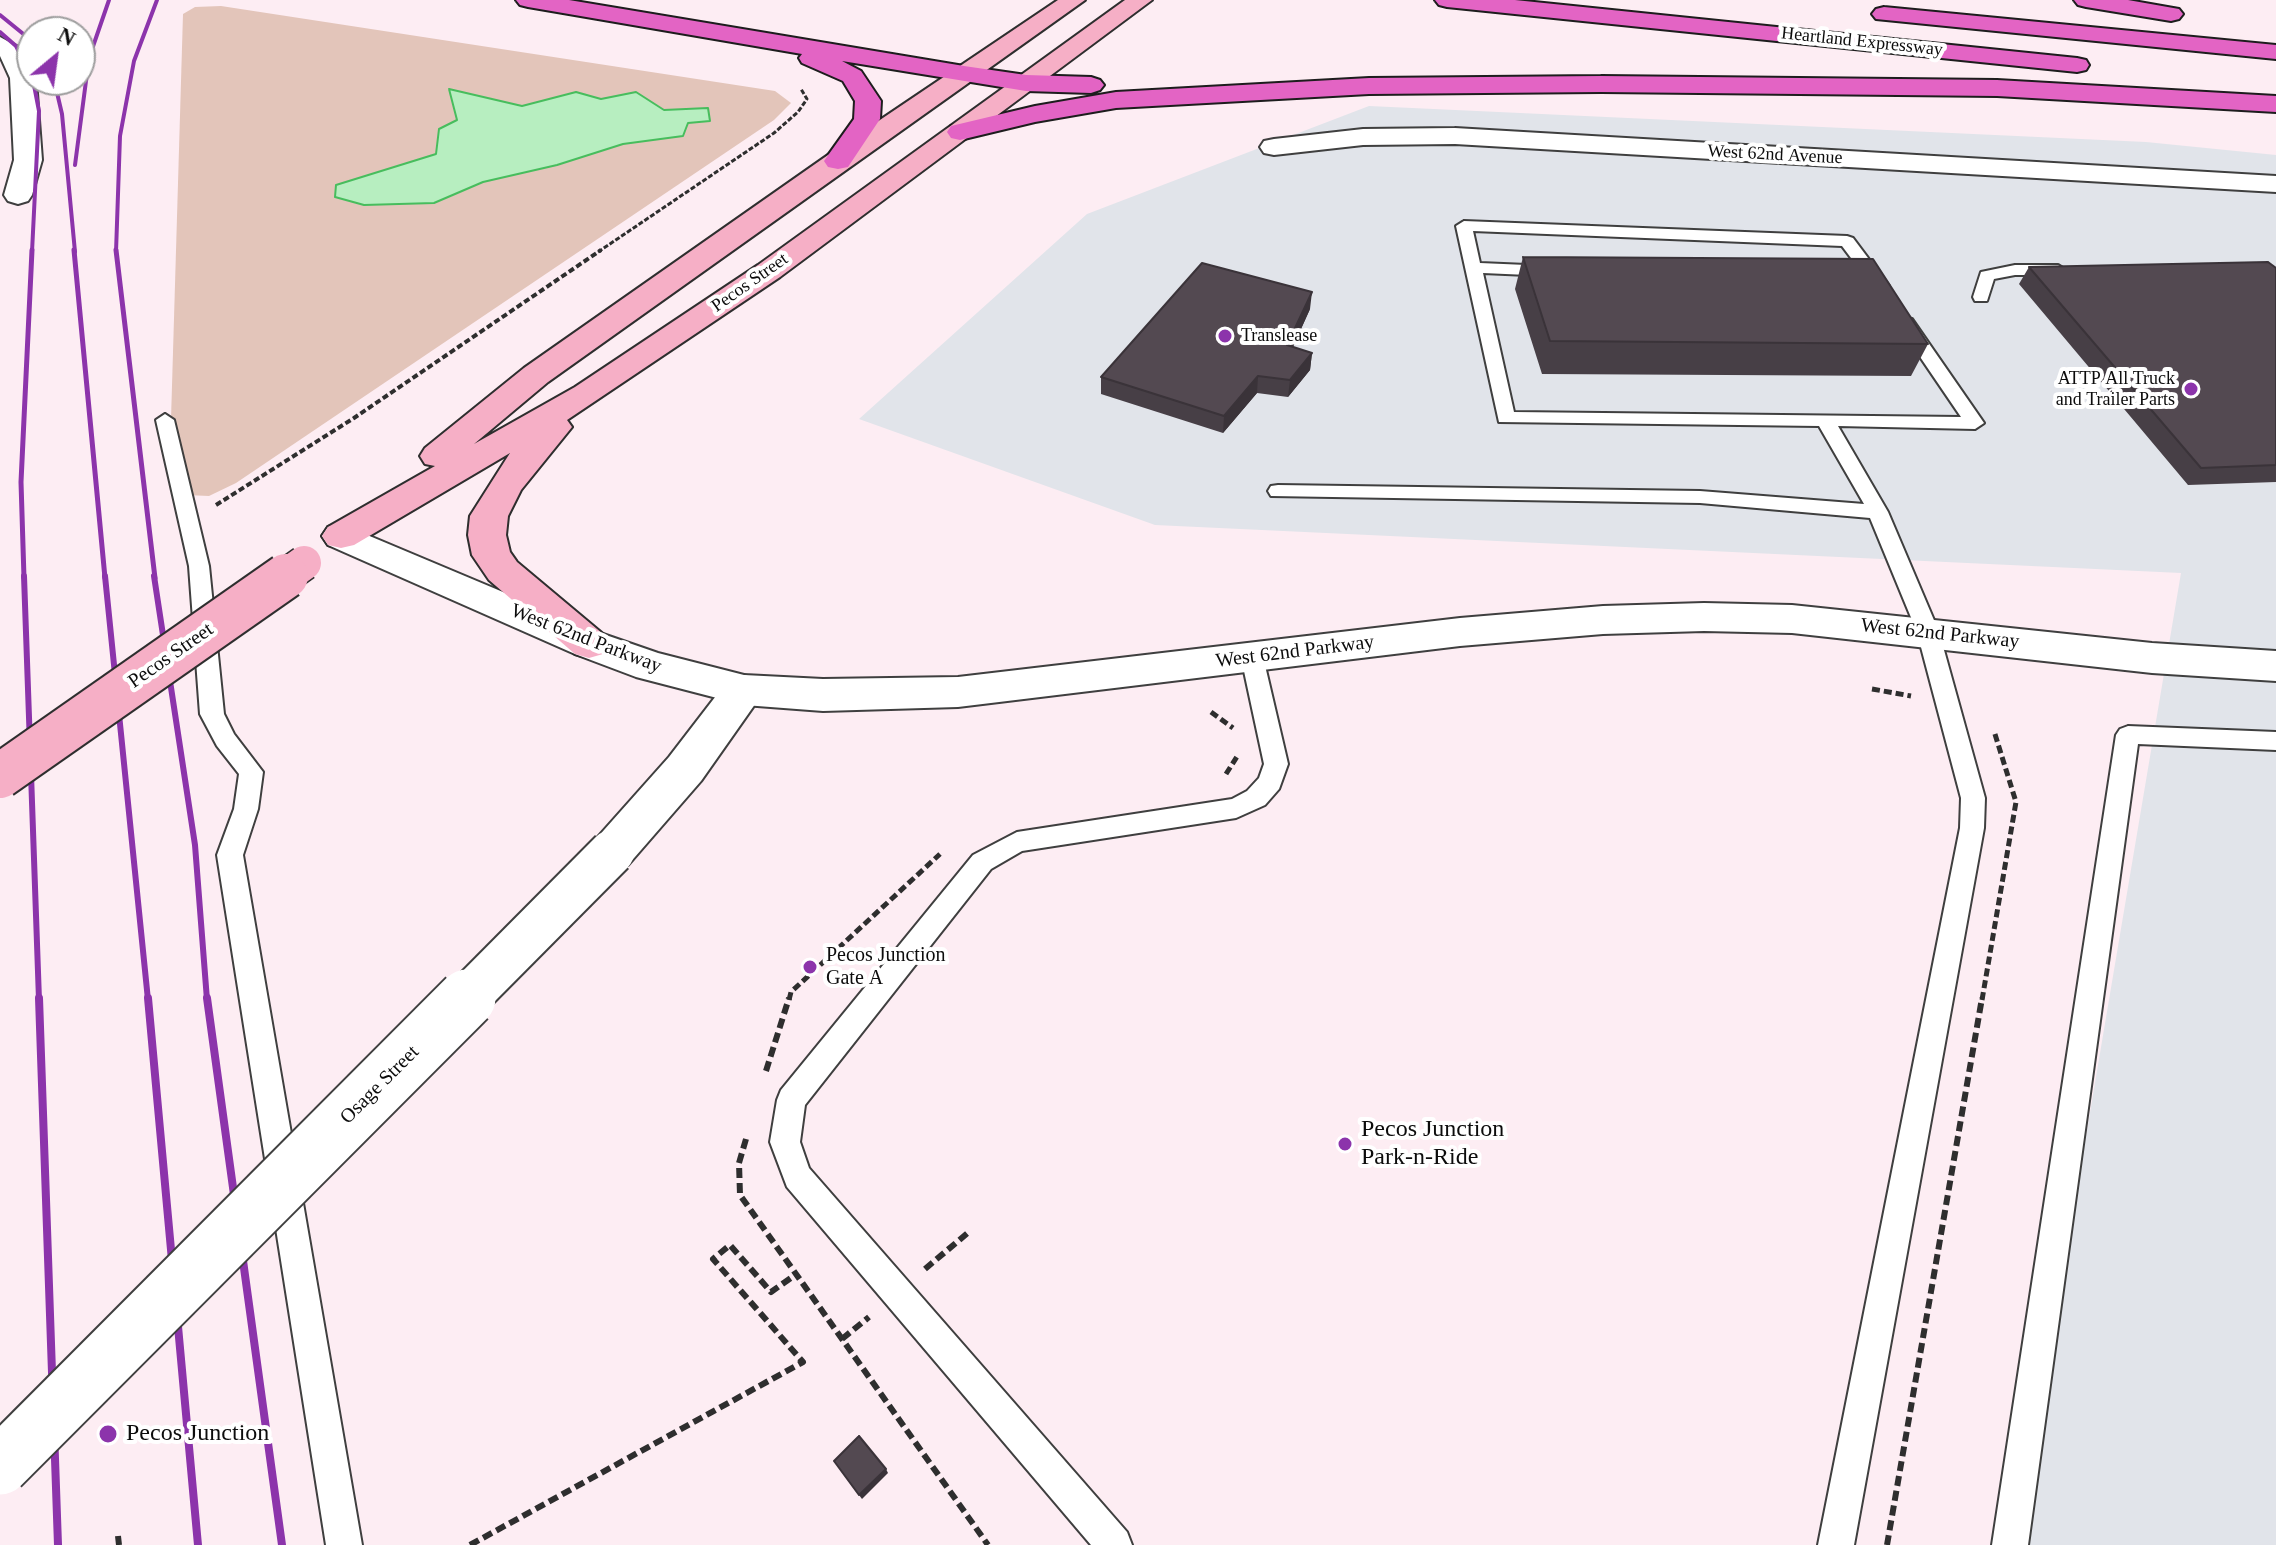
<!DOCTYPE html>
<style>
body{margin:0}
#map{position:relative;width:2276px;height:1545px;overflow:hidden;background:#fdedf3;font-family:"Times New Roman",serif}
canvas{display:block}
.north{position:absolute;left:16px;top:16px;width:80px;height:80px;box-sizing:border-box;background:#fff;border:2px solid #9e9e9e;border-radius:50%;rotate:29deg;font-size:22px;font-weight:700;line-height:32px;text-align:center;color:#0c0c0c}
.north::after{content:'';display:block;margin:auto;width:28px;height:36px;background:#8c34ab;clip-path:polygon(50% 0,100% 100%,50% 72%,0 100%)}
</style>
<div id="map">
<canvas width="2276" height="1545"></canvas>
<div class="north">N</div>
</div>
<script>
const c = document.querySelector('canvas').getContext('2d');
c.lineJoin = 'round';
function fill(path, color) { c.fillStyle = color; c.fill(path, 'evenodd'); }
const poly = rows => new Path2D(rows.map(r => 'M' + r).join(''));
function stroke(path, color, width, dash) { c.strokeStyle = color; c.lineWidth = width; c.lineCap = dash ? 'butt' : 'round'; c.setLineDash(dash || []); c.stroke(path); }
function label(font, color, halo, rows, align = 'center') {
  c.font = font + ' "Times New Roman",serif'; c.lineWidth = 8; c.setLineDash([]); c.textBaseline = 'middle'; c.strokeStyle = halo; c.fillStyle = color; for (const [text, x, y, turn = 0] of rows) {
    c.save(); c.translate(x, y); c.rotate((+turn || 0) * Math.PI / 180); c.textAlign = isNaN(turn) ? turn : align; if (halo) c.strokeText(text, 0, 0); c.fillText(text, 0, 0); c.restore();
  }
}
fill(poly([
 [1369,106,2146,142,2276,155,2276,1545,2017,1545,2181,573,1155,525,859,419,1087,214]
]), '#e1e4ea');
fill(poly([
 [221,6,775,91,791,103,774,120,236,483,209,496,186,495,169,487,183,14,195,7]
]), '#e3c5ba');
const water = poly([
 [449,89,522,106,576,92,601,99,636,92,664,110,708,108,710,121,688,123,683,136,623,144,557,165,483,182,434,203,364,205,335,197,336,185,436,154,439,129,457,120,449,89]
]);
fill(water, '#b7eec0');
stroke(water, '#47bd5d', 2);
const service = poly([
 [1464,221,1847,236,1853,238,1889,286,1881,291,1875,290,1842,246,1473,231,1480,263,1550,266,1558,271,1550,276,1483,273,1514,412,1961,417,1897,323,1906,318,1912,319,1984,423,1975,429,1838,426,1888,512,1939,632,1985,798,1984,828,1854,1545,1818,1545,1960,828,1961,798,1917,632,1870,518,1700,503,1271,496,1268,491,1271,486,1278,485,1700,491,1864,504,1819,426,1499,422,1456,226,1464,221],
 [2015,265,2058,265,2066,270,2058,275,2015,275,1994,279,1987,301,1975,301,1973,297,1981,272,2015,265],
 [165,414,174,420,209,566,224,714,234,734,263,772,258,809,243,855,362,1545,326,1545,217,855,234,809,239,774,217,746,200,714,189,566,156,420,165,414],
 [1252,649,1260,651,1263,657,1288,764,1279,789,1265,805,1236,818,1022,851,991,869,805,1105,800,1142,809,1168,1127,1532,1132,1545,1091,1545,787,1187,770,1142,777,1100,781,1090,973,855,1017,832,1232,799,1247,791,1259,778,1264,764,1241,657,1244,651,1252,649],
 [2128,726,2276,732,2276,750,2138,744,2028,1545,1992,1545,2116,735,2120,729,2128,726]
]);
const minor = poly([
 [0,37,20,48,32,71,32,80,36,80,42,160,32,195,28,201,18,204,8,201,4,195,14,160,10,78,0,56,0,37],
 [1455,128,2276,176,2276,192,1455,144,1363,145,1274,155,1264,153,1260,147,1264,141,1274,139,1363,129,1455,128],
 [744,675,759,679,765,690,701,781,628,865,612,871,596,865,589,852,596,839,669,757,729,679,744,675]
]);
const tertiary = poly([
 [341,524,603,634,658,653,744,675,823,679,958,677,1460,618,1603,606,1704,603,1792,605,2152,643,2276,651,2276,681,2152,673,1792,633,1704,631,1603,634,1460,646,958,707,823,711,744,705,636,677,575,654,328,545,322,536,328,527,341,524]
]);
const secondary = poly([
 [1058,0,1085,0,548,382,474,444,575,387,758,265,1125,0,1152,0,780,277,567,420,572,427,521,490,508,516,506,535,510,552,517,562,603,634,609,644,603,654,589,658,575,654,489,580,472,555,468,535,470,516,510,453,354,545,341,548,328,545,322,536,328,527,435,466,425,464,420,456,425,448,524,368,828,155,1058,0]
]);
const motorway = poly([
 [516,0,569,0,964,66,1026,75,1091,77,1100,80,1104,85,1100,90,1091,93,1026,91,842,61,861,71,881,101,880,119,848,167,838,169,828,167,824,161,854,119,855,101,843,81,802,63,799,58,802,54,528,7,520,5,516,0],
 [1435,0,1515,0,2077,58,2086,60,2089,65,2086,70,2077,72,1447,7,1439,5,1435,0],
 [2074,0,2128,0,2179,9,2183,14,2179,19,2171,21,2086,7,2078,5,2074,0],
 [1884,7,2276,45,2276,59,1876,19,1872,14,1876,9,1884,7],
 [1601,76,1997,80,2276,96,2276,112,1997,96,1601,92,1369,94,1116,108,1035,122,960,140,951,138,947,132,951,126,1035,106,1116,92,1369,78,1601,76]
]);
stroke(service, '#3f3f3f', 4);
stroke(minor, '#3f3f3f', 4);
stroke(tertiary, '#3f3f3f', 4);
stroke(secondary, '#2e2e2e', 4);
stroke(motorway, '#1d1d1d', 4);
stroke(poly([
 [598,252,774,133,798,112,807,99,801,89]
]), '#2e2e2e', 3, [5, 2]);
stroke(poly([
 [216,505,354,418,601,250]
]), '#2e2e2e', 4, [6, 3]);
stroke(poly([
 [1872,689,1911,696],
 [1211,712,1233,728],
 [1226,774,1238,755],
 [789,1000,791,992,940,854],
 [1982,1000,2016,802,1994,731]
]), '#2e2e2e', 5, [8, 4]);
stroke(poly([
 [766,1071,789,998],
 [746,1139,739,1163,740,1195,988,1545],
 [925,1269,970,1231],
 [842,1339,869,1317],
 [118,1536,119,1545],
 [470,1545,803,1362,713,1259,730,1245,771,1292,795,1275],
 [1887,1545,1982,998]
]), '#2e2e2e', 6, [10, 5]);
fill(service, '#fff');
fill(minor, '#fff');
fill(tertiary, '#fff');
fill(secondary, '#f6afc6');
fill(motorway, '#e364c4');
stroke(poly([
 [0,15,32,41],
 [0,32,16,46,32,77],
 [54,80,62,114,75,252],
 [75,165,89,58,109,0],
 [32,252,39,111,33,80],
 [116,252,120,136,134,61,157,0]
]), '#8c34ab', 4);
stroke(poly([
 [74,250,105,578],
 [116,250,155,578],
 [24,578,21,482,32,250]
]), '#8c34ab', 5);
stroke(poly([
 [24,576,39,1000],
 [105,576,148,1000],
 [154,576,195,845,207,1000]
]), '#8c34ab', 6);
stroke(poly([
 [39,998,58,1545],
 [148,998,198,1545],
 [207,998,282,1545]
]), '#8c34ab', 8);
const minorBridgeFar1 = poly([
 [465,1000,612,852]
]);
const minorBridge = poly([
 [0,1466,467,998]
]);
const secondaryBridgeFar1 = poly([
 [283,578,304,563]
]);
const secondaryBridge = poly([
 [0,776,286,576]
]);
stroke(minorBridgeFar1, '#3f3f3f', 48, []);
stroke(minorBridge, '#3f3f3f', 61, []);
stroke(secondaryBridgeFar1, '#2e2e2e', 37, []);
stroke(secondaryBridge, '#2e2e2e', 48, []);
stroke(minorBridgeFar1, '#fff', 44);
stroke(minorBridge, '#fff', 57);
stroke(secondaryBridgeFar1, '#f6afc6', 34);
stroke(secondaryBridge, '#f6afc6', 44);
fill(poly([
 [1523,257,1928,344,1911,376,1542,374,1515,289],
 [2029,267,2276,268,2276,482,2188,485,2019,284],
 [1310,309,1293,347,1312,353,1310,370,1288,397,1257,393,1223,433,1101,394,1101,377]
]), '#473f46');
fill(poly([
 [1312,292,1310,309,1286,362,1287,345],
 [1312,353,1310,370,1288,397,1290,380],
 [1258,376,1257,393,1223,433,1224,416],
 [886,1469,888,1473,862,1499,859,1495]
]), '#3a3339');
const building = poly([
 [1523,257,1873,259,1928,344,1550,341,1523,257],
 [2268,262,2276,268,2276,465,2201,468,2029,267,2268,262],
 [1202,263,1312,292,1287,345,1312,353,1290,380,1258,376,1224,416,1101,377,1202,263],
 [859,1436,886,1469,859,1495,834,1461,859,1436]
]);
fill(building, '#534951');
stroke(building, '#3a3339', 2);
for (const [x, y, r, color] of [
 [1225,336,8,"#8c34ab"],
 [2191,389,8,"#8c34ab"],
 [810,967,8,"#8c34ab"],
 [1345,1144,8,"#8c34ab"],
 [108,1434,10,"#8c34ab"]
]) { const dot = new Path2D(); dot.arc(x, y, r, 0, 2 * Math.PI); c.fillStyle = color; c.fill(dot); stroke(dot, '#fff', 3); }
label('18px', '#0c0c0c', '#fff', [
 ["Heartland Expressway",1862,42,6],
 ["West 62nd Avenue",1775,155,3],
 ["Pecos Street",750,283,-35]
]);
label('18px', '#0c0c0c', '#fff', [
 ["Translease",1241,336],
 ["ATTP All Truck",2175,379,"right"],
 ["and Trailer Parts",2175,400,"right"]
], 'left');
label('20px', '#0c0c0c', '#fff', [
 ["West 62nd Parkway",1940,634,6],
 ["West 62nd Parkway",586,639,21],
 ["West 62nd Parkway",1295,652,-7],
 ["Pecos Street",171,656,-35],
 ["Osage Street",380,1085,-45]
]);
label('20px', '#0c0c0c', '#fff', [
 ["Pecos Junction",826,956],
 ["Gate A",826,979]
], 'left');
label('24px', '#0c0c0c', '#fff', [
 ["Pecos Junction",1361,1130],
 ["Park-n-Ride",1361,1158],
 ["Pecos Junction",126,1434]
], 'left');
</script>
